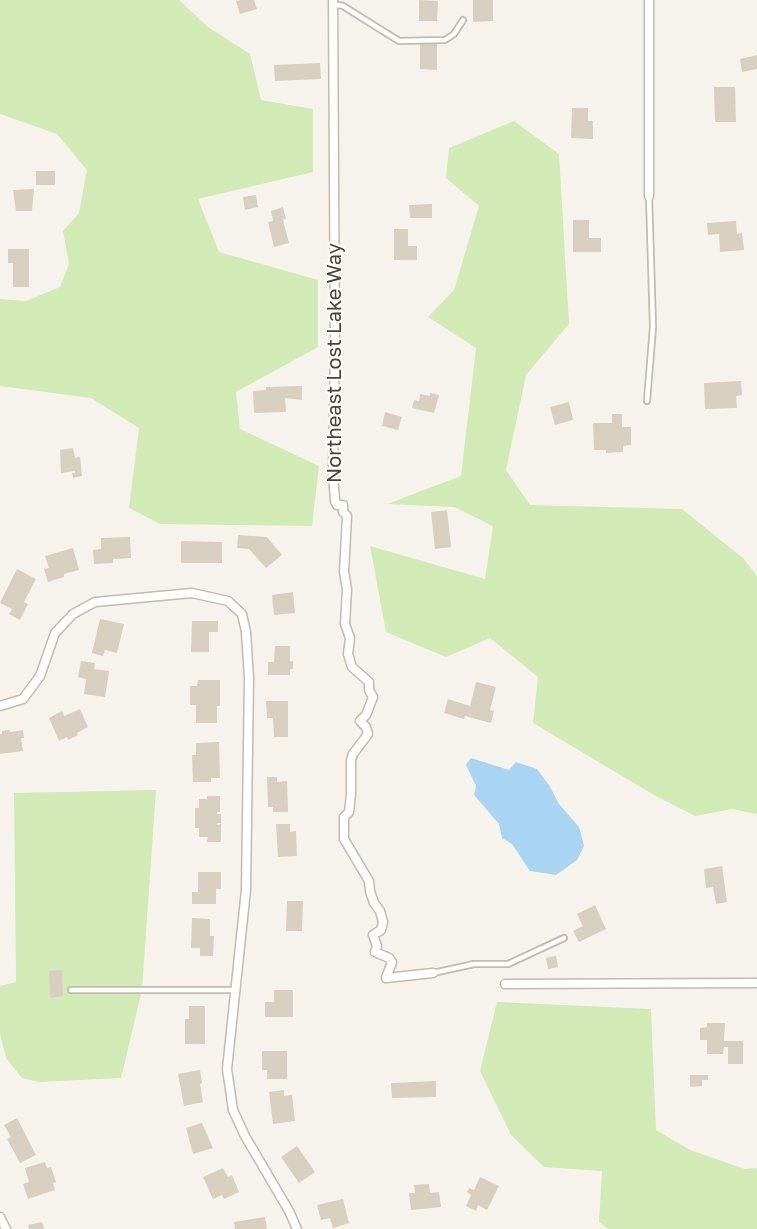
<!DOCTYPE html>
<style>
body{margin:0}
canvas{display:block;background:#f6f3ec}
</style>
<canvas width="757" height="1229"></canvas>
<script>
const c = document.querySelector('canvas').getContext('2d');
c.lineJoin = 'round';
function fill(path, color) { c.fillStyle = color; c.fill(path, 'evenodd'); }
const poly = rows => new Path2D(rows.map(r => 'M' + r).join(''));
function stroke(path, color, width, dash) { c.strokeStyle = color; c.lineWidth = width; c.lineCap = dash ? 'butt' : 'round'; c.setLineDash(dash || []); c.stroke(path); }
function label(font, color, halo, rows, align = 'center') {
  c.font = font + ' "Golos Text",sans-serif'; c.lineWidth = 4.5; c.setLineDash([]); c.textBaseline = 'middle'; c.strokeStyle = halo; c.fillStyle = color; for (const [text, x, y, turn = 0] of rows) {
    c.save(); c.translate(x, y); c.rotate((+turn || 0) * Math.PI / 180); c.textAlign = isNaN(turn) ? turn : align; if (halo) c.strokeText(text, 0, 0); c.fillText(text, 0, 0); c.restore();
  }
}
fill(poly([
 [0,0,179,0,208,27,250,54,261,100,313,109,313,172,198,199,219,252,318,280,318,347,236,392,240,429,319,466,312,526,160,524,129,508,139,428,91,398,0,386,0,299,26,301,60,287,69,264,63,231,79,213,87,170,57,134,0,114],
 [514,121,559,154,569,324,526,375,506,470,530,505,682,509,744,559,757,576,757,814,732,809,695,816,654,795,533,723,538,677,490,638,446,657,386,632,370,546,485,579,493,526,454,507,387,504,461,476,476,348,428,317,454,290,479,206,446,178,449,148],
 [156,790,142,990,121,1078,39,1082,22,1078,6,1058,0,1034,0,986,16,982,14,793],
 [497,1002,651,1009,656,1130,690,1150,745,1169,757,1168,757,1229,608,1229,599,1222,602,1171,544,1167,511,1135,480,1071]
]), '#d2eab5');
fill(poly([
 [471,758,509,770,516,762,537,769,549,785,559,804,579,827,584,846,577,860,556,875,530,871,512,844,502,838,499,824,474,795,476,786,466,765]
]), '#a9d4f2');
fill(poly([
 [241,0,254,0,257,9,240,14,236,1],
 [419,0,438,1,437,21,419,21],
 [473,0,493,0,493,21,473,22],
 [437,42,437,70,420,69,420,43],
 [757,55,757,69,742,72,740,59],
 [320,63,321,79,275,81,274,65],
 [714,87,735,87,736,122,715,122],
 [572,108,588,108,588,121,593,121,593,139,571,138],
 [36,171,55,171,55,185,36,185],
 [34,189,32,211,16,211,13,190],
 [256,195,258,207,245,210,243,197],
 [432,204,432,218,410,218,409,205],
 [283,207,286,219,283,220,289,243,274,247,268,222,273,221,271,211],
 [573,220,589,220,589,238,601,238,601,252,573,252],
 [736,221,737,234,742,233,744,250,720,252,719,234,708,235,707,223],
 [394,229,408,229,408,246,417,246,417,260,394,260],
 [8,249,29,249,29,287,13,287,13,263,8,263],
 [741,381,742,395,736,396,737,408,705,409,704,383],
 [302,386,302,400,285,398,286,412,254,413,253,391,266,390,266,387],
 [430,393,439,395,434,413,412,408,414,400,419,401,420,394,430,396],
 [569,402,573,420,555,425,550,407],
 [385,412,402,417,398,430,382,426],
 [612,414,622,414,622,427,631,427,631,445,623,446,623,452,606,453,606,450,594,450,593,423,612,423],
 [73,448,75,458,80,457,82,476,73,478,72,473,75,473,75,471,61,473,60,450],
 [447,510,451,547,435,549,431,512],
 [238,535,267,537,282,555,266,568,249,549,237,548],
 [130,537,131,558,113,559,113,563,94,564,93,550,101,549,101,538],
 [181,541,222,542,222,563,181,563],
 [73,548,79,570,64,574,64,577,48,582,44,569,49,568,45,556],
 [17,569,36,579,24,602,28,604,20,620,9,614,12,609,0,603],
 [293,592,295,613,274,615,272,595],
 [100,619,124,624,117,653,105,650,103,656,92,653],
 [192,621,218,621,218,632,209,632,209,652,191,652],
 [275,646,290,646,290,661,293,661,293,669,290,669,290,675,268,675,268,662,274,662],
 [81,661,95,663,94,669,109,671,105,697,84,694,86,679,78,677],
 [198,680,220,680,220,706,217,706,217,723,196,723,196,705,190,705,190,686,197,686],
 [476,682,496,687,490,710,494,711,491,723,465,716,464,719,444,713,448,699,470,706],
 [266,701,288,701,288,737,274,737,273,718,267,718],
 [80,709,88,727,77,733,78,735,68,740,67,737,59,741,49,718,62,711,64,716],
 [9,730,10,732,23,730,24,738,21,738,23,751,0,754,0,734,2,734,2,731],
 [219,742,220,778,211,778,211,782,193,782,192,755,196,755,196,743],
 [267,777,277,777,277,782,287,781,288,812,273,812,273,807,268,807],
 [207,796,220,796,220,812,217,812,217,814,221,814,221,823,217,823,217,825,221,824,221,842,207,842,208,837,199,837,199,828,195,828,195,808,199,808,199,799,207,799],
 [276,824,290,824,290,832,296,831,297,856,278,857],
 [722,866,727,902,716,904,713,887,706,888,704,869],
 [198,872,221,872,221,889,216,889,216,904,192,904,192,892,198,892],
 [287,901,303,901,302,931,286,931],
 [595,905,606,929,579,942,573,931,583,926,577,914],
 [192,918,210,919,210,936,214,936,213,956,200,956,200,948,191,948],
 [556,956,558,967,548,969,546,958],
 [62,970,63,996,50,998,49,971],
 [274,990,293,990,293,1017,265,1017,265,1002,274,1002],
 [189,1006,205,1006,205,1044,185,1044,185,1019,189,1019],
 [707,1023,725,1023,724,1041,743,1041,743,1064,728,1064,728,1047,724,1047,723,1054,707,1054,707,1040,700,1040,700,1028,707,1027],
 [262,1051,287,1051,287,1079,267,1079,267,1070,262,1070],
 [200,1070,202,1083,200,1084,203,1102,184,1106,178,1074],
 [690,1075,708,1075,708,1080,702,1080,702,1086,690,1087],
 [436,1081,436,1097,392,1098,391,1083],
 [284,1090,284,1096,292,1095,295,1121,273,1124,269,1092],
 [17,1118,36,1155,20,1163,7,1139,11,1137,4,1125],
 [202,1123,213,1148,193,1154,186,1128],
 [297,1146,315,1172,299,1183,281,1157],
 [45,1162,47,1168,51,1167,56,1182,53,1183,55,1190,28,1199,23,1184,29,1182,25,1168],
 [223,1168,228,1177,232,1175,239,1192,224,1199,222,1195,213,1199,203,1177],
 [480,1177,499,1186,487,1210,478,1205,476,1211,466,1206,471,1195,467,1192,469,1188,474,1190],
 [429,1184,430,1193,439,1192,441,1207,411,1210,409,1193,415,1193,414,1185],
 [343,1199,349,1223,333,1228,330,1218,321,1220,317,1205],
 [265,1217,267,1229,235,1229,234,1222],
 [42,1222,44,1229,29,1229,28,1225]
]), '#d8cfc1');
const lane = poly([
 [333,4,343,6,399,41,445,40,454,34,463,20],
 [647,401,653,327,649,196],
 [433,973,474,964,508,964,564,938],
 [71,990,236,990]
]);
const street = poly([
 [333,0,335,348,333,474,335,501,337,505,343,505,343,512,347,516,344,572,347,589,345,624,350,638,348,654,352,667,369,682,369,690,373,697,366,715,360,721,366,727,368,734,353,754,351,760,351,794,349,812,344,817,344,839,369,881,370,891,374,903,380,911,383,922,381,930,373,935,377,946,375,952,389,958,392,962,386,978,433,973],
 [649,0,649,196],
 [0,706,23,699,40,676,55,633,73,614,95,602,192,593,228,601,242,614,246,632,249,678,246,890,227,1069,233,1110,245,1136,289,1211,297,1229],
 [505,984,757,983],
 [0,1217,6,1229]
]);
stroke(lane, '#c2bbae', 8);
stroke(street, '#c2bbae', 11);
stroke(lane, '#fff', 4.5);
stroke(street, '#fff', 8);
label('20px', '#4b4439', '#fff', [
 ["Northeast Lost Lake Way",335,363,-90]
]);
</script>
